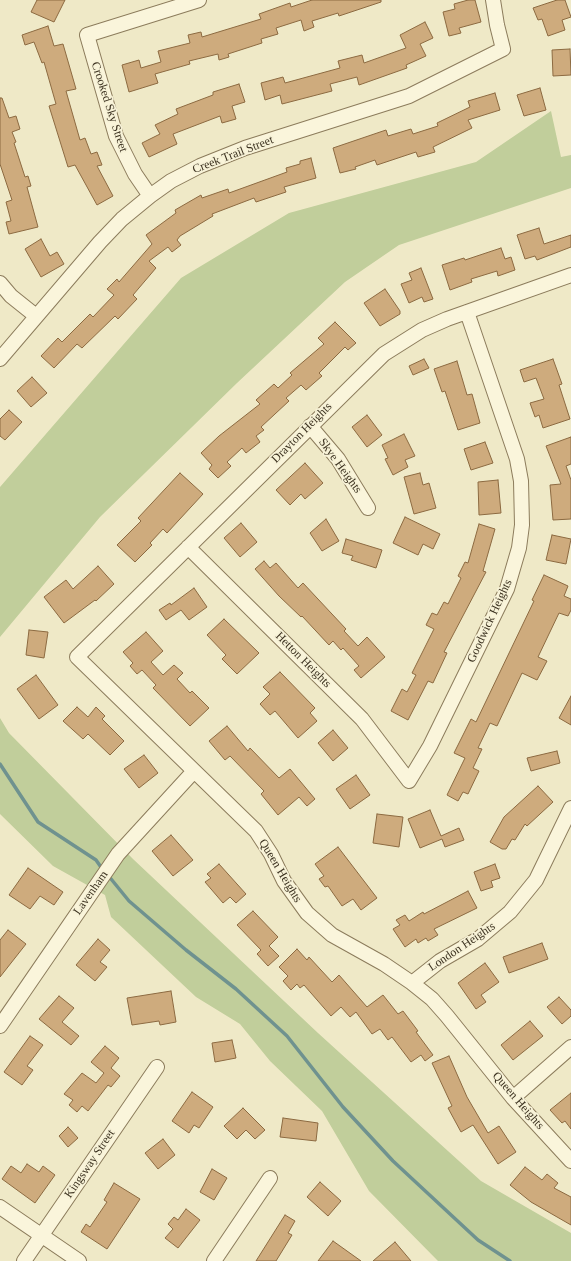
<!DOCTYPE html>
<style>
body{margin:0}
canvas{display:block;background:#efe9c7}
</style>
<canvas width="571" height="1261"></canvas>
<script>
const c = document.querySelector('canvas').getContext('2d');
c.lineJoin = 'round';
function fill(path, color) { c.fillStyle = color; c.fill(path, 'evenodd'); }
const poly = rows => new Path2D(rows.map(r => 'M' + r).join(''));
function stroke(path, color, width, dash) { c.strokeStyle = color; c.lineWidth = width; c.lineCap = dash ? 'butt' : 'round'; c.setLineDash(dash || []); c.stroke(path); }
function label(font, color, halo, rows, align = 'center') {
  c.font = font + ' "Times New Roman",serif'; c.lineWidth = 3.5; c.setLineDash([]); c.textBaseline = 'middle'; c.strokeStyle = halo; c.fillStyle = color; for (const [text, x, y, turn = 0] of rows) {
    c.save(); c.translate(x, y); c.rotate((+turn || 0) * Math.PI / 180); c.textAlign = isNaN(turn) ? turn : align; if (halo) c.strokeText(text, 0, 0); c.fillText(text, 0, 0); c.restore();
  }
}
fill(poly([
 [551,111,561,157,571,155,571,188,399,245,345,282,237,383,100,517,0,637,0,487,181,278,289,213,476,162],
 [0,718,9,733,133,859,318,1033,481,1181,571,1233,571,1261,438,1261,369,1191,322,1111,270,1061,240,1024,196,997,111,917,105,895,53,866,0,814]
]), '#c1ce9b');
stroke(poly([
 [0,764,38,822,96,860,103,870],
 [107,874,129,901,186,950,236,989,287,1036,343,1107,393,1161,478,1240,510,1261]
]), '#6f928f', 3.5);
const building = poly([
 [37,0,65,0,54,22,31,12,37,0],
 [312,0,381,0,381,2,339,16,338,13,312,21,314,27,304,31,301,20,276,28,278,34,261,39,262,43,228,54,229,57,219,60,218,54,189,61,190,64,155,74,158,83,129,92,122,65,139,60,141,68,161,62,158,51,190,43,188,35,201,32,202,37,261,19,259,14,290,3,291,7,312,0],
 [468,0,475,0,481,22,459,28,461,33,449,36,443,12,455,9,454,4,468,0],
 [557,0,565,0,571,17,562,20,565,30,548,36,542,19,538,20,533,8,557,0],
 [425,22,433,38,420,44,426,56,406,65,407,68,359,85,357,77,330,84,332,91,282,104,280,95,265,100,261,83,283,77,285,83,340,68,338,61,362,55,364,63,406,48,400,35,425,22],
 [48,26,54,46,63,44,76,89,66,91,80,140,85,138,91,154,97,152,102,165,97,166,113,196,97,205,75,165,68,167,49,106,56,104,44,62,42,63,34,42,25,45,22,35,48,26],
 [570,49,571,75,553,76,552,50,570,49],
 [239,84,245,102,232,106,236,119,222,123,220,116,173,134,177,144,149,157,142,143,160,134,155,125,178,114,176,109,213,95,213,92,239,84],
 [540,88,546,110,524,116,517,95,540,88],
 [495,93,500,110,468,120,472,128,433,147,435,152,418,157,416,152,377,165,375,160,355,167,356,169,340,173,333,148,386,130,388,136,411,129,413,134,438,126,437,123,470,107,468,101,495,93],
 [0,98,2,98,9,118,16,116,20,129,12,132,16,142,14,143,25,177,28,176,31,186,27,187,38,227,9,234,6,222,11,221,6,202,12,200,0,164,0,98],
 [311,158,316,178,284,187,286,192,256,202,254,198,212,214,213,216,180,236,177,240,181,245,172,252,168,247,149,261,156,268,133,295,137,299,118,319,115,316,82,348,77,344,54,368,41,356,58,338,62,342,90,314,93,317,114,295,107,289,117,279,119,282,152,244,146,235,176,213,175,210,201,195,202,198,228,189,229,193,287,172,286,168,300,164,300,161,311,158],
 [539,228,544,244,571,235,571,247,537,260,535,256,525,259,517,235,539,228],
 [41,239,50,256,57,252,64,264,41,277,25,249,41,239],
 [501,248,505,259,511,257,515,270,498,276,497,271,471,279,472,282,450,290,442,265,464,258,465,260,501,248],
 [421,268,433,299,424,302,422,297,409,303,401,284,412,280,409,273,421,268],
 [385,289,400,311,400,314,380,326,364,303,385,289],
 [335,322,356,343,348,350,345,347,319,373,322,376,306,390,301,385,286,398,289,401,261,427,264,430,256,436,260,442,246,453,242,448,227,462,231,466,218,478,209,469,212,465,201,453,219,436,260,404,256,400,274,384,278,388,292,375,290,373,324,344,318,338,335,322],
 [424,359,429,368,413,375,409,366,424,359],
 [553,359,562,384,559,385,570,419,543,428,539,415,535,417,530,403,544,399,536,378,524,382,520,370,553,359],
 [457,361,467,395,472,394,480,423,458,430,445,391,442,392,434,369,457,361],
 [32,377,47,393,31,407,17,391,32,377],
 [9,410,22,422,5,440,0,436,0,419,9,410],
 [367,415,382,435,367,447,352,427,367,415],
 [404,434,415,456,405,460,408,467,393,475,385,459,388,458,382,445,404,434],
 [571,437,571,464,566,466,571,480,571,519,553,520,550,485,561,484,546,446,571,437],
 [485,442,493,463,471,470,464,449,485,442],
 [305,463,323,483,305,499,301,494,290,505,276,490,305,463],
 [180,473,203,494,167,533,163,529,150,543,152,545,135,562,117,545,141,521,138,518,180,473],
 [420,473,423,485,429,483,436,508,414,514,404,477,420,473],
 [498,480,501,513,479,515,478,482,498,480],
 [405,517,440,534,433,549,423,544,418,555,393,543,405,517],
 [326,519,339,541,322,551,310,533,326,519],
 [241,523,257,542,240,557,224,538,241,523],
 [479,524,495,529,483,571,486,572,444,652,447,653,433,683,428,681,408,720,391,711,402,689,407,692,416,675,412,673,434,629,426,625,432,613,437,615,444,602,448,604,461,578,458,576,465,562,468,563,479,524],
 [552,535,571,539,566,564,546,560,552,535],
 [346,539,382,550,376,568,351,560,353,556,342,553,346,539],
 [264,561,270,568,276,563,298,588,303,583,346,629,344,631,358,646,367,637,385,657,361,678,354,670,359,666,343,648,341,650,333,641,329,645,302,616,301,617,279,596,255,569,264,561],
 [98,566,114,584,96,601,95,600,64,623,44,597,66,580,73,589,98,566],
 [544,575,568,586,564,596,571,599,571,610,568,616,559,613,538,657,547,661,537,680,522,673,497,726,490,723,478,748,482,749,473,768,479,771,468,794,463,792,458,801,447,795,465,758,454,753,471,719,476,722,534,601,532,600,544,575],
 [194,588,207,607,189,620,181,610,166,620,159,610,170,603,171,605,194,588],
 [224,619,259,653,237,674,222,659,226,655,207,635,224,619],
 [29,630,48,632,44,658,26,655,29,630],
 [146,632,163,651,151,662,163,675,174,665,183,673,177,679,190,693,192,691,209,708,190,726,153,688,156,685,142,670,137,674,130,666,133,663,123,652,146,632],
 [280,672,315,708,310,713,317,721,298,738,275,711,270,715,260,704,270,694,263,687,280,672],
 [36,675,58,705,39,719,17,689,36,675],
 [571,696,571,725,559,718,571,696],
 [77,707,88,717,96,707,105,716,102,719,124,741,110,755,88,734,83,739,63,721,77,707],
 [227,726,248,751,250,748,279,778,290,769,315,799,307,806,299,797,278,815,261,794,264,791,230,756,225,760,209,741,227,726],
 [333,730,348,748,333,761,318,743,333,730],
 [557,751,560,763,531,771,527,758,557,751],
 [144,755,158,773,139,788,124,769,144,755],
 [356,775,370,795,350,809,336,789,356,775],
 [538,786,553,802,527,826,525,824,515,840,512,839,506,849,502,849,490,842,504,817,538,786],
 [430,810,441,836,459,828,464,840,445,847,442,839,420,848,408,819,430,810],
 [377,814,403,817,399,847,373,843,377,814],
 [171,835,193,860,173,876,152,851,171,835],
 [338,847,377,898,361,910,353,899,342,906,328,886,325,887,319,879,324,876,315,864,338,847],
 [219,864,246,894,236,903,230,897,223,903,205,882,211,878,207,874,219,864],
 [495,864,500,878,491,881,493,887,481,891,474,872,495,864],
 [28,868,63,892,54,905,40,896,30,909,9,895,28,868],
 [468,891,477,908,434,929,438,935,428,941,426,938,418,943,416,939,405,947,393,929,400,925,396,920,405,915,409,921,423,912,424,914,468,891],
 [253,911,278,937,269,946,279,956,268,966,257,954,261,950,237,925,253,911],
 [8,930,26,944,0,977,0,940,8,930],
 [98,939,110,950,100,962,107,967,95,981,76,965,98,939],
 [542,943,548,959,509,973,503,957,542,943],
 [297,949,307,960,309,957,332,982,339,975,367,1007,383,995,398,1014,403,1011,418,1031,416,1032,433,1055,425,1061,421,1055,411,1062,392,1037,388,1040,380,1029,372,1034,356,1012,350,1017,341,1007,331,1016,304,985,300,988,297,984,291,990,283,981,288,976,279,967,297,949],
 [485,963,499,982,481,995,486,1002,476,1009,458,983,485,963],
 [171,991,176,1022,160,1025,159,1021,132,1025,127,998,171,991],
 [59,996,74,1008,62,1022,79,1036,71,1045,39,1019,59,996],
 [559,997,571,1010,571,1016,562,1024,547,1007,559,997],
 [530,1021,543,1036,513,1060,501,1045,530,1021],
 [30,1036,43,1045,27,1066,33,1070,22,1085,4,1072,30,1036],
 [232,1040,236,1058,215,1062,212,1043,232,1040],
 [105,1046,119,1058,111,1068,120,1076,111,1087,108,1085,88,1111,82,1106,77,1112,69,1105,73,1100,64,1094,82,1073,96,1083,104,1073,91,1062,105,1046],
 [449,1056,467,1097,488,1133,499,1126,516,1152,498,1164,473,1125,461,1132,448,1108,452,1106,432,1063,449,1056],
 [192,1092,213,1107,199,1128,194,1125,189,1133,172,1121,192,1092],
 [571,1093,571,1129,565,1121,562,1123,550,1110,571,1093],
 [243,1108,265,1130,255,1139,246,1130,237,1139,224,1126,243,1108],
 [283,1118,318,1123,316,1141,280,1137,283,1118],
 [68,1127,78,1138,68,1147,59,1136,68,1127],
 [163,1139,175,1155,158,1169,145,1153,163,1139],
 [27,1164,39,1172,43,1166,55,1175,35,1203,2,1179,11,1166,21,1173,27,1164],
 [525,1167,542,1180,547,1174,558,1183,554,1188,571,1197,571,1225,531,1202,510,1185,525,1167],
 [212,1169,227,1178,214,1200,200,1192,212,1169],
 [320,1182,341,1201,328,1216,307,1197,320,1182],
 [114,1183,140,1199,107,1249,81,1232,86,1224,90,1227,107,1202,104,1200,114,1183],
 [186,1209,200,1220,178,1248,165,1238,173,1229,168,1224,174,1217,178,1220,186,1209],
 [285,1215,295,1221,288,1233,292,1235,276,1261,256,1261,285,1215],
 [333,1241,361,1261,318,1261,333,1241],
 [395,1242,411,1261,373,1261,395,1242]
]);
fill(building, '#ceab7d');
stroke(building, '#8c6a41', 1);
const minor = poly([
 [150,196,135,174,116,136,87,35,199,0],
 [571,275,447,319,422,330,384,354,77,657,256,831,271,854,284,881,307,913,332,935,384,964,412,983,432,999,447,1016,513,1098,571,1161],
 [0,283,11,296,36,316],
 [0,359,100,242,122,219,150,196,171,181,200,166,245,148,409,96,503,49,497,25,493,0],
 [310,426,338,459,368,508],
 [188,547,362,719,409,781,430,746,507,589,519,548,522,525,521,481,517,459,467,312],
 [412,983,440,961,478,939,510,912,536,880,571,808],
 [0,1026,118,854,194,771],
 [513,1098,571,1047],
 [0,1207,79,1261],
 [24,1261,157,1067],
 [214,1261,270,1178]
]);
stroke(minor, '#8c7c5c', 16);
stroke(minor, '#faf5db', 14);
label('12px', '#3c3220', '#f7f2d7', [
 ["Crooked Sky Street",109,107,72],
 ["Creek Trail Street",233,155,-21],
 ["Drayton Heights",302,433,-45],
 ["Skye Heights",340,466,54],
 ["Goodwick Heights",490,621,-65],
 ["Hetton Heights",303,660,45],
 ["Queen Heights",280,871,59],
 ["Lavenham",91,893,-55],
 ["London Heights",462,947,-34],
 ["Queen Heights",518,1101,49],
 ["Kingsway Street",90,1164,-56]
]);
</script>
